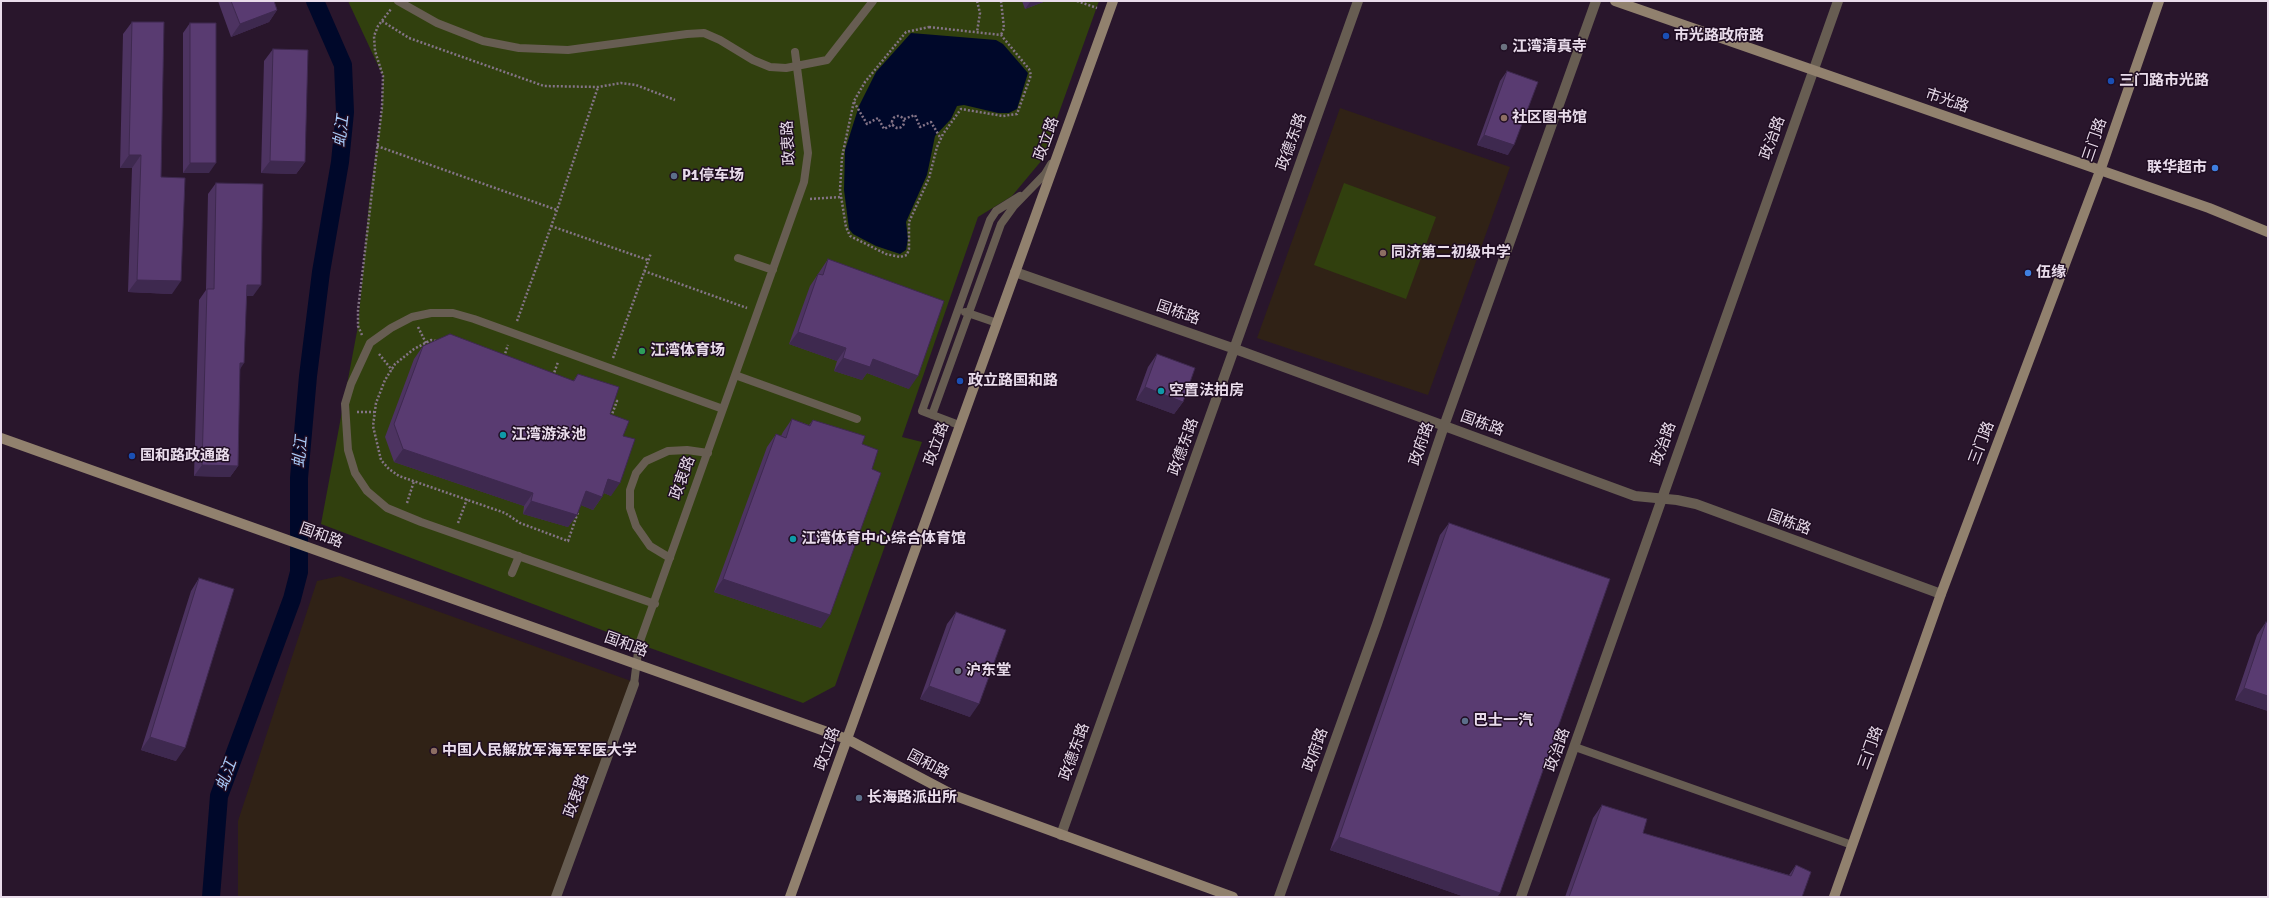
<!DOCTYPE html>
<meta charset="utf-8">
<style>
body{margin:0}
#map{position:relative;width:2269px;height:898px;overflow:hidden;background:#29162c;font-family:Signika,sans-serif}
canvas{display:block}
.frame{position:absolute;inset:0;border:2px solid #e9dceb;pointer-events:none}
</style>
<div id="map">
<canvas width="2269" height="898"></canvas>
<div class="frame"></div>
</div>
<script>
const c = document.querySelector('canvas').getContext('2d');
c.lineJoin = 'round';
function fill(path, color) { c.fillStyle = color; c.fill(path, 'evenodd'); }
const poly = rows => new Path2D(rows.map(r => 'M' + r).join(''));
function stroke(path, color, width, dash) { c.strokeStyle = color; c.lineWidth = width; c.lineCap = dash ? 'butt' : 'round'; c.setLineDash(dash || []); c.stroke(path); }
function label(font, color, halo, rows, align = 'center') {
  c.font = font + ' Signika,"Noto Sans SC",sans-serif'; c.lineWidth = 3; c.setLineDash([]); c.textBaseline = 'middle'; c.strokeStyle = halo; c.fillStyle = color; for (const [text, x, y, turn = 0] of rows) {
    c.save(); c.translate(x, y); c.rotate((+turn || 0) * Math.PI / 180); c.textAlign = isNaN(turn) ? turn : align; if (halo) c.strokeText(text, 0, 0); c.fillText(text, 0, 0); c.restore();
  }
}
fill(poly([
 [1340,108,1510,167,1428,395,1257,338],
 [340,576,631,681,553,897,238,897,238,821,317,581]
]), '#302216');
fill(poly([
 [348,1,1099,1,1042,160,1012,196,978,217,902,437,922,442,835,686,803,703,639,644,321,524,358,326,369,203,382,107,383,76],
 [1344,183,1436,217,1406,299,1314,265]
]), '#31400e');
fill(poly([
 [911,33,996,40,1003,44,1028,73,1017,109,1009,113,998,113,964,105,957,106,951,119,935,136,927,175,906,222,908,239,906,250,900,254,876,246,853,234,849,229,844,190,845,150,859,106,876,72]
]), '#00082a');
stroke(poly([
 [211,897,219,796,292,599,299,572,299,478,308,376,321,272,340,162,345,112,343,65,315,1]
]), '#00082a', 18);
stroke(poly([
 [977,1,980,13,977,32],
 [1001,1,1004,28,1001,35],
 [1077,1,1097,8],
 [382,21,409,38,544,86,598,87,621,83,636,85,675,100],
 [929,27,1001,35,1029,69,1031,75,1017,114,1003,116,961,109,943,134,937,147,929,178,909,222,909,249,907,255,900,257,886,254,850,236,846,227,840,190,842,157,854,101,865,82,906,32,929,27],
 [854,102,867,124,878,118,884,129,893,124],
 '892 122a6 6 0 1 1 12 0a6 6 0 1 1-12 0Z',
 [904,119,915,115,920,127,931,122,941,139],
 [377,146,557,210],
 [810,199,841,197],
 [551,226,648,260],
 [644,271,747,308],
 [517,321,557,210,598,87],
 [418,327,426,343],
 [362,335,358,326,358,310,382,107,383,76,375,51,374,36,378,26,391,9],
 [436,341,431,340,414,349,395,364,385,380,376,403,373,426,381,460,389,469,399,476,505,513,520,523,568,541,578,512],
 [379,354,392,370],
 [504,357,508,345],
 [613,358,651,253],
 [553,376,558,362],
 [357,412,374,412],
 [611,417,617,401,612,399],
 [407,503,414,481],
 [458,523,467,499]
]), '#847487', 2.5, [2, 2]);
stroke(poly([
 [398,1,437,23,483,41,519,48,568,50,687,34,704,33,720,40,753,60,770,67,786,68,827,60,873,1],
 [738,258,773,270],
 [965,312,997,323],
 [735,375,857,419],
 [932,415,1001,224,1014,206,1045,174,1051,164],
 [959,425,922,411,990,220,996,211,1020,196],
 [670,558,650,546,636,526,630,508,630,490,636,473,646,461,668,451,687,450,708,453],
 [512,573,519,556],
 [655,604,421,522,387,508,367,491,355,473,348,450,345,404,351,384,370,343,391,328,412,317,431,313,453,313,474,319,723,409],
 [634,684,639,644,804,182,808,153,795,52],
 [1575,747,1852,845]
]), '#675d52', 8);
stroke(poly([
 [1015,272,1235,349,1635,496,1677,500,1696,504,1941,594],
 [1061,835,1358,1],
 [556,897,634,684],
 [1279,897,1377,624,1444,426,1596,1],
 [1521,897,1838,1]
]), '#675d52', 10);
stroke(poly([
 [1615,1,2209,208,2268,232],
 [1,438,847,739,953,795,1233,897],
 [790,897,1113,1],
 [1834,897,1941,594,2100,171,2159,1]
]), '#91816e', 10);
fill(poly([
 [218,1,274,1,277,10,269,22,231,37],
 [1022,1,1046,1,1025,9],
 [132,22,161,177,172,294,128,292,132,168,120,168,123,34],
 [190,23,209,173,183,173,183,33],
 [273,49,305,162,296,174,261,173,264,61],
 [1507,71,1508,155,1477,145,1500,81],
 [216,183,253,296,247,296,240,370,238,466,230,477,194,476,199,300,206,290,208,194],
 [828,259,909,389,867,373,862,380,834,371,837,361,789,344,810,286],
 [423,346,573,381,578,374,610,414,623,436,611,496,604,493,602,497,593,510,581,505,577,515,568,527,523,514,524,506,394,462,385,437,414,359],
 [1157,354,1183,402,1174,414,1136,400,1148,367],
 [792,419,809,425,813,420,862,444,821,628,714,592,767,447,776,434,781,436,783,432],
 [1449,523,1500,893,1497,897,1465,897,1330,850,1440,535],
 [199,578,176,761,141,750,191,591],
 [956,612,970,717,920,699,947,624],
 [2266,622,2268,623,2268,711,2235,700,2257,635],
 [1602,805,1643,833,1789,875,1796,865,1802,897,1565,897,1593,818]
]), '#4d3361');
fill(poly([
 [1031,1,1046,1,1025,9],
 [277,10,269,22,231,37,240,24],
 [1484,135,1514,145,1508,155,1477,145],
 [129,155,141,155,132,168,120,168],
 [270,161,305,162,296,174,261,173],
 [190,163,216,163,209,173,183,173],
 [137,280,181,281,172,294,128,292],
 [247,285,261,285,253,296,239,296],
 [798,332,846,348,837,361,789,344],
 [843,358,873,359,918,376,909,389,867,373,862,380,834,371],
 [240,363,244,363,237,374],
 [1145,387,1183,402,1174,414,1136,400],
 [403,449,533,493,524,506,394,462],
 [202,465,238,466,230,477,194,476],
 [608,479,620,483,611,496,599,491],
 [586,491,602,497,593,510,578,504],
 [531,501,577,515,568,527,523,514],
 [723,579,830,615,821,628,714,592],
 [929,686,979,704,970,717,920,699],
 [2244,688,2268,696,2268,711,2235,700],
 [150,737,185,748,176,761,141,750],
 [1339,837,1500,893,1497,897,1465,897,1330,850]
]), '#3e294f');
const building = poly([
 [231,1,274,1,277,10,240,24,231,1],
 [132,22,164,22,161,177,185,178,181,281,137,280,141,155,129,155,132,22],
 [190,23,216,23,216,163,190,163,190,23],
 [273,49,308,50,305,162,270,161,273,49],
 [1507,71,1538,82,1514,145,1484,135,1507,71],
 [216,183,263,184,261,285,247,285,244,363,240,363,238,466,202,465,207,289,214,289,216,183],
 [828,259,944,301,918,376,873,359,870,367,843,358,846,348,798,332,818,274,823,275,828,259],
 [450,334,574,381,578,374,619,387,610,414,629,421,623,436,635,439,620,483,608,479,602,497,586,491,577,515,531,501,533,493,403,449,394,424,423,346,450,334],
 [1157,354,1195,368,1183,402,1145,387,1157,354],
 [792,419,810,426,813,420,865,436,862,444,878,450,872,469,881,473,830,615,723,579,776,434,786,438,792,419],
 [1449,523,1610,579,1500,893,1339,837,1449,523],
 [199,578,234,589,185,748,150,737,199,578],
 [956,612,1006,630,979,704,929,686,956,612],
 [2266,622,2268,623,2268,696,2244,688,2266,622],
 [1602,805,1647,819,1643,833,1791,876,1796,865,1811,872,1802,897,1569,897,1602,805]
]);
fill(building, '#593b71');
stroke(building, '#3e294f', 1);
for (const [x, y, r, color] of [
 [1666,36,4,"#1a4fb4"],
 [1504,47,4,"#6b7280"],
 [2111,81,4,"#1a4fb4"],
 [1504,118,4,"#8d6e63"],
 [2215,168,4,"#3f7fe0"],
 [674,176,4,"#5c6f8a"],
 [1383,253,4,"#8d6e63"],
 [2028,273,4,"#3f7fe0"],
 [642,351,4,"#2e9e5b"],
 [960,381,4,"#1a4fb4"],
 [1161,391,4,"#0f9aa8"],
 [503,435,4,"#0f9aa8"],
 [132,456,4,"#1a4fb4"],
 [793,539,4,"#0f9aa8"],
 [958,671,4,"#6b7280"],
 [1465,721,4,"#5c6f8a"],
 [434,751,4,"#8d6e63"],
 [859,798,4,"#5c6f8a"]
]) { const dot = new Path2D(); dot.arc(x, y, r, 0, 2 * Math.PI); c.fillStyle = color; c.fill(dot); stroke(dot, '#1f0d22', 1.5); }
label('bold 15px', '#e9dceb', '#1f0d22', [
 ["市光路政府路",1674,36],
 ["江湾清真寺",1512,47],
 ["三门路市光路",2119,81],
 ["社区图书馆",1512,118],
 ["联华超市",2207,168,"right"],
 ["P1停车场",682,176],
 ["同济第二初级中学",1391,253],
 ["伍缘",2036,273],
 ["江湾体育场",650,351],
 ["政立路国和路",968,381],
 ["空置法拍房",1169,391],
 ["江湾游泳池",511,435],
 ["国和路政通路",140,456],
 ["江湾体育中心综合体育馆",801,539],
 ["沪东堂",966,671],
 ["巴士一汽",1473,721],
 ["中国人民解放军海军军医大学",442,751],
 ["长海路派出所",867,798]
], 'left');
label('15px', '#e9dceb', '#1f0d22', [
 ["市光路",1947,101,19],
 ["政治路",1773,138,-70],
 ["政立路",1047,139,-70],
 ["三门路",2095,140,-71],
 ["政德东路",1292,142,-70],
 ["政衷路",789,143,-93],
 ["国栋路",1178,313,19],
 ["国栋路",1482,424,20],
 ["三门路",1982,443,-69],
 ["政立路",937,444,-70],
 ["政府路",1422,444,-71],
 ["政治路",1664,444,-70],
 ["政德东路",1184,447,-70],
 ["政衷路",683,478,-70],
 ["国栋路",1789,523,20],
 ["国和路",321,536,20],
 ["国和路",626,645,20],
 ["三门路",1871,748,-70],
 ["政立路",828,749,-70],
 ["政府路",1316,750,-70],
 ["政治路",1558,750,-70],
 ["政德东路",1075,752,-70],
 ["国和路",928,765,28],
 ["政衷路",577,796,-70]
]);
label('italic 16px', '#a8caf8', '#1f0d22', [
 ["虬江",342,131,-83],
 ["虬江",301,452,-85],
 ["虬江",227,775,-70]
]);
</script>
